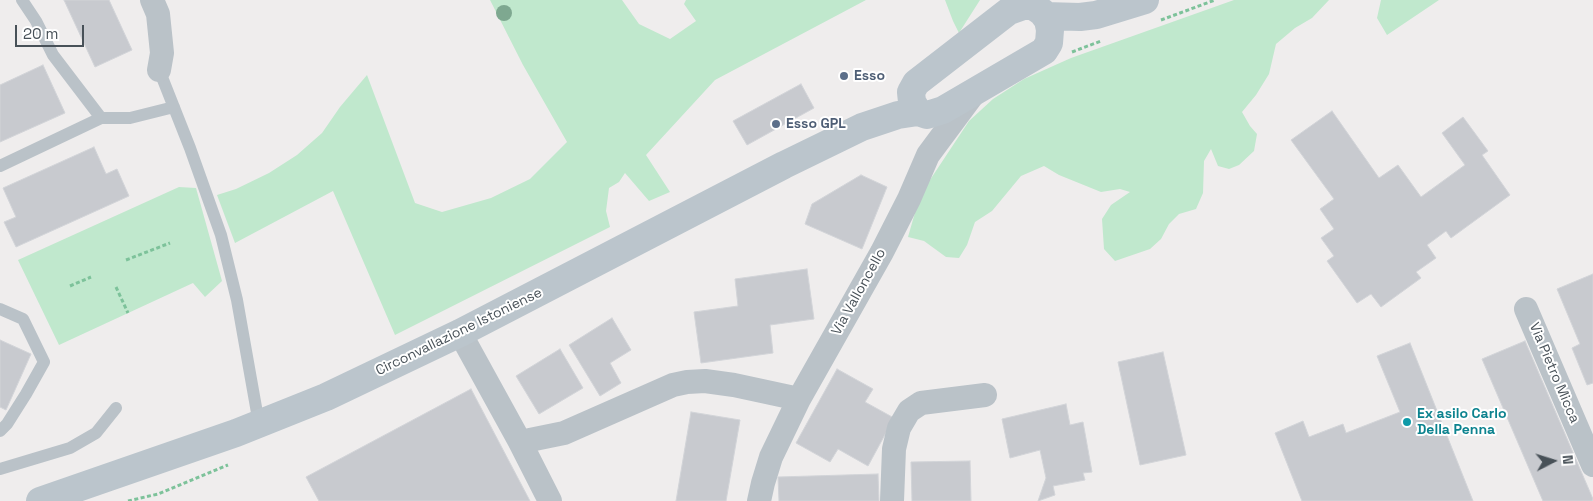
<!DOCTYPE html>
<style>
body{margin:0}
#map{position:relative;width:1593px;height:501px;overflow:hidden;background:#efeded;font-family:"Space Grotesk",sans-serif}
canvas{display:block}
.north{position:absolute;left:1528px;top:436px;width:50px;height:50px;-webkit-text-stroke:4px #fff;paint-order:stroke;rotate:85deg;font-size:14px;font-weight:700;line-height:20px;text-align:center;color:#485158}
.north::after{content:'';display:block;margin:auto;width:18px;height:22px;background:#485158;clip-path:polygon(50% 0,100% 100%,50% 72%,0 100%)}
.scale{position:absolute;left:15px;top:25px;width:69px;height:22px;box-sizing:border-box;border:2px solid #485158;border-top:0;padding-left:6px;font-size:15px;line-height:18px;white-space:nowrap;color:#485158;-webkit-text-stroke:4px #fff;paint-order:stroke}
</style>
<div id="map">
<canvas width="1593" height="501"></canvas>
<div class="north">N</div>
<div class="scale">20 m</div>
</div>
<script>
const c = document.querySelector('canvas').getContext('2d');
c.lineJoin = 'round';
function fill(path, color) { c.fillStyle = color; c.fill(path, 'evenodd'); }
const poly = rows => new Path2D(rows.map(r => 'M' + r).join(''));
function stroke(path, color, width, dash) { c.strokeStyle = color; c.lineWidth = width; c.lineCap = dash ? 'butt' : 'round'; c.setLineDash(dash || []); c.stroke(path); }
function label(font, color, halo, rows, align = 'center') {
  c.font = font + ' "Space Grotesk",sans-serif'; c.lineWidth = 4; c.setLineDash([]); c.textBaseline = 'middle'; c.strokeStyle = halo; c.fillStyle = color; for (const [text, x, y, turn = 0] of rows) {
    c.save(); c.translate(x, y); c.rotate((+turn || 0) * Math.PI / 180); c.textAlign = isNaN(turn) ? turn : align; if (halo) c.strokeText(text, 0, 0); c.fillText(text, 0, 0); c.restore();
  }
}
fill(poly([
 [490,0,622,0,639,24,670,39,696,21,684,4,686,0,866,0,715,80,646,155,670,192,649,201,625,173,619,182,609,188,606,211,610,227,395,335,333,191,235,243,217,195,236,189,269,173,297,155,322,133,340,107,367,75,415,203,442,212,491,198,530,179,567,142,523,65],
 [945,0,980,0,959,33,953,21],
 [1234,0,1329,0,1312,18,1295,28,1276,44,1269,74,1256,95,1242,112,1250,126,1257,134,1254,151,1239,165,1229,169,1218,166,1211,149,1204,161,1203,193,1196,209,1179,214,1169,224,1161,239,1150,249,1115,261,1104,249,1102,219,1111,205,1130,192,1120,189,1101,192,1059,175,1044,166,1021,176,992,211,975,222,967,245,959,258,946,257,924,241,908,237,920,195,969,121,993,99,1024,79,1071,58],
 [1381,0,1439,0,1387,35,1377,18],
 [179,187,196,188,222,281,205,297,193,283,59,345,18,260]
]), '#c0e8cd');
const building = poly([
 [64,0,109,0,132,50,95,67,64,0],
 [43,65,65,113,0,142,0,85,43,65],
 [801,84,814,108,747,145,733,121,801,84],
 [1332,111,1379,178,1398,165,1421,197,1465,165,1442,133,1463,117,1488,151,1482,155,1510,195,1451,238,1446,231,1427,245,1436,258,1416,272,1421,278,1381,307,1371,294,1357,303,1327,261,1334,256,1321,238,1334,229,1320,209,1334,199,1291,140,1332,111],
 [94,147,106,174,117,169,129,196,16,247,4,222,16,217,3,188,94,147],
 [861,175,887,187,862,249,805,224,812,204,861,175],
 [807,269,814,319,770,325,773,353,701,363,694,312,738,306,735,279,807,269],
 [1593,274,1593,383,1587,385,1572,348,1580,344,1557,289,1593,274],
 [612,318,631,350,610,363,621,383,600,396,569,345,612,318],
 [0,340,31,354,6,410,0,407,0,340],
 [1525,341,1593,499,1592,501,1543,501,1482,359,1525,341],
 [1410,343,1473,501,1302,501,1275,433,1303,421,1309,437,1343,424,1346,433,1400,412,1377,356,1410,343],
 [560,349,583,388,539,414,516,376,560,349],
 [1163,352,1186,455,1140,465,1118,362,1163,352],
 [837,369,873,389,865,402,894,418,868,466,838,449,830,462,796,443,837,369],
 [471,389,530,501,319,501,306,477,471,389],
 [1066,404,1070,425,1083,422,1092,472,1083,473,1085,480,1053,486,1055,495,1038,501,1046,478,1040,450,1010,458,1002,419,1066,404],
 [691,412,740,420,726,501,676,501,691,412],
 [970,461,971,501,912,501,911,462,970,461],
 [878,474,879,501,779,501,778,477,878,474]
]);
fill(building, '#c8cacf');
stroke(building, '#d2d4d8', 1);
stroke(poly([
 [1161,20,1215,0],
 [1072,52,1101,41],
 [126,260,170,243],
 [70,286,91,277],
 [116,287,128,313],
 [128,501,158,494,228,465]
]), '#7dc29a', 3, [4, 2.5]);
stroke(poly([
 [22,0,36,21,53,55,101,118,130,118,174,107],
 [158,67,190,148,221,235,237,300,259,424],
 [0,166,101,118],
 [0,309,23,319,44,362,26,394,7,424,0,431],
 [0,469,70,448,96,433,116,408]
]), '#bac2c8', 12);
stroke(poly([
 [152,0,158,14,162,53,159,70],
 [1526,309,1593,465],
 [460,333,520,442,550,501],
 [520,442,564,433,673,385,687,382,705,381,734,385,799,399],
 [759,501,763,483,771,457,799,399,882,252,909,199,928,155,974,93],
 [892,501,894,449,899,428,909,411,921,403,985,395]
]), '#bac2c8', 24);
stroke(poly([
 [1023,6,1033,6,1042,12,1048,20,1050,30,1049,43,1044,51,943,110,927,115,918,112,912,102,911,92,916,83,1009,11,1023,6],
 [1045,16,1080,17,1096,15,1145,0],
 [40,501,236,433,326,397,460,333,784,165,862,127,898,115,918,112]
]), '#bbc5cc', 28);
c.fillStyle = '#7ea890';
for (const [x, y] of [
 [504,13]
]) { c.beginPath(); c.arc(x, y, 8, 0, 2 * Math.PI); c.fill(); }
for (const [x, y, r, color] of [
 [844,76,5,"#5c6f8a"],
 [776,124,5,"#5c6f8a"],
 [1407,422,5,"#0f9aa8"]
]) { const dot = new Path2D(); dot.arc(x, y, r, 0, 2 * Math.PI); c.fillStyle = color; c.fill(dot); stroke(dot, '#fff', 2); }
label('bold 14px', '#4e5e75', '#fff', [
 ["Esso",854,76],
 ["Esso GPL",786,124]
], 'left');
label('14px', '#485158', '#fff', [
 ["Via Valloncello",859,292,-61],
 ["Circonvallazione Istoniense",459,332,-26],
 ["Via Pietro Micca",1554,373,67]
]);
label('bold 14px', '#0d838f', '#fff', [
 ["Ex asilo Carlo",1417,414],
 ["Della Penna",1417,430]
], 'left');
</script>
